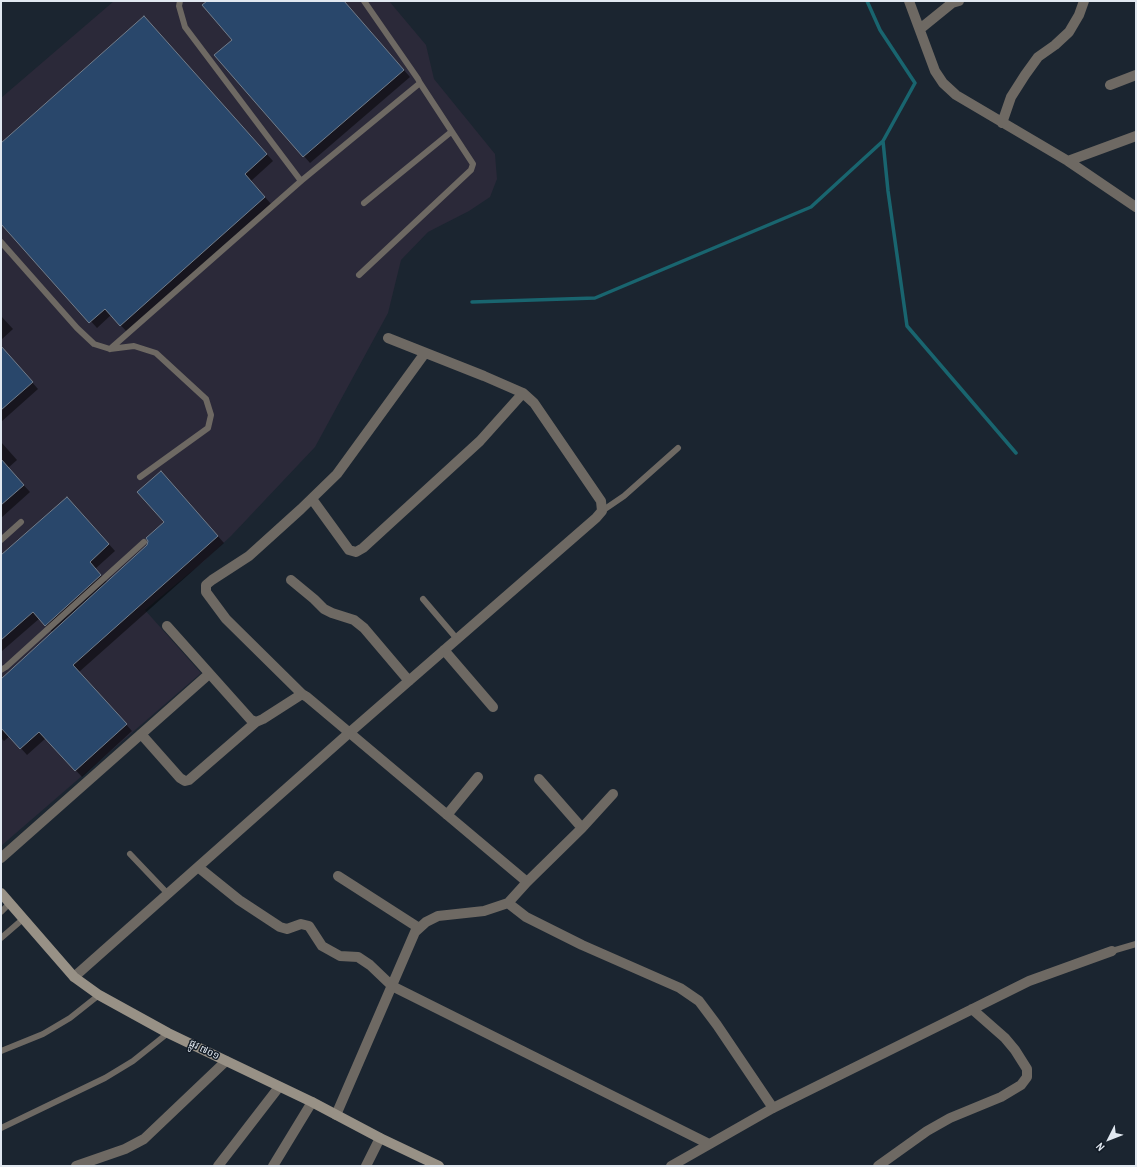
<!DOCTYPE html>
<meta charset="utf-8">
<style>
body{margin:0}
#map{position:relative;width:1137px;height:1167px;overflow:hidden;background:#1b2530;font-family:"Archivo Narrow",sans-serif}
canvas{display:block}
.frame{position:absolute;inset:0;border:2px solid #e1e8f0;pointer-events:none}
.north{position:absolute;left:1089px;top:1119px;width:40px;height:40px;-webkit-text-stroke:3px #121b26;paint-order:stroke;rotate:228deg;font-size:11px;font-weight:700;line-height:16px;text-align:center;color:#e1e8f0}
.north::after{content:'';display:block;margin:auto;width:14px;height:18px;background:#e1e8f0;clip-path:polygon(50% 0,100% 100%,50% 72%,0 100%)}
</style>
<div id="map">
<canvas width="1137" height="1167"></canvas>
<div class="frame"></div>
<div class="north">N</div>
</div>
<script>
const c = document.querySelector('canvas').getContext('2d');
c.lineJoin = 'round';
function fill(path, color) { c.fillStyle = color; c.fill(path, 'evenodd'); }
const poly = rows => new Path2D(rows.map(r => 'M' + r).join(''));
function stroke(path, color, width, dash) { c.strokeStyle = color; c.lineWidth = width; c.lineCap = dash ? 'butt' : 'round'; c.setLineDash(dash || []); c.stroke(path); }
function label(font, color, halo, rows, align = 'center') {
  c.font = font + ' "Archivo Narrow","Noto Sans Khmer",sans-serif'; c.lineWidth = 3; c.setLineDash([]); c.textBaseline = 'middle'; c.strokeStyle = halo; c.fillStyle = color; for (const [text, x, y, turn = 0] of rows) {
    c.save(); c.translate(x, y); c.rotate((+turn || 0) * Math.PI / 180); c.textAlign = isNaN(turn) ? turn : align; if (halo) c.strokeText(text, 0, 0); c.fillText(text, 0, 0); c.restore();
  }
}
fill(poly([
 [114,1,389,1,426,45,434,79,495,154,497,179,490,197,469,211,428,232,401,260,388,313,315,447,231,536,203,562,145,610,201,673,1,846,1,98]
]), '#2b2939');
fill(poly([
 [208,1,344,1,410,77,310,163,216,55,234,40],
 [150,24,273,161,251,181,271,204,127,332,111,315,97,328,1,222,1,145],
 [1,316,13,329,1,340],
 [1,347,38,389,1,422],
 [1,442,17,460,8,468,30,492,1,518],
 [167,479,224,543,79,672,132,731,82,777,46,738,27,755,10,736,4,741,1,738,1,695,53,633,40,618,2,651,1,650,1,556,74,505,115,551,95,569,108,583,148,546,165,522]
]), '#0007');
stroke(poly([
 [883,141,888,191,907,326,1016,453],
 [472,302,595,298,811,207,883,141,915,83,880,30,867,1]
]), '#19656f', 3.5);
const building = poly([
 [207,1,344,1,404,70,303,157,214,55,232,40,202,5,207,1],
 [144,16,267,154,245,174,265,197,120,326,105,309,89,323,1,224,1,143,144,16],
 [1,346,33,382,1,410,1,346],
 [1,459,24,485,1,505,1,459],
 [161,471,218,536,73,665,127,724,75,771,39,732,20,749,1,728,1,679,147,545,148,541,146,538,164,522,137,492,161,471],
 [67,497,109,544,90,562,101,575,45,626,33,612,1,640,1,555,67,497]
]);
fill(building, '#29476b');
stroke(building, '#727d8b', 1);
stroke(poly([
 [180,1,179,6,185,27,301,181],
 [364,203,451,132],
 [1,242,77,328,94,344,110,349,134,346,156,353,206,399,211,415,208,428,140,477],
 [359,275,471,170,473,164,420,83],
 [110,349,301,181,420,83,418,79,364,1],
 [602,511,624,496,678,448],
 [1,540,21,522],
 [423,599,457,639],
 [1,670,6,667,144,542],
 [130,854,168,894],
 [1,912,10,903],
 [1,938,23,919],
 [1112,951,1136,944],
 [1,1051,43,1034,70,1018,99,995],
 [1,1128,105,1078,133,1061,168,1033]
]), '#6e6963', 6);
stroke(poly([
 [909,1,935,71,943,83,956,95,1068,161,1136,207],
 [920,29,952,3,959,1],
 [1110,85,1136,75],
 [1002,123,1011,97,1025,75,1038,57,1055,45,1069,32,1079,15,1084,1],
 [1068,161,1136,136],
 [425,353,337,474,301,509,249,556,212,580,206,585,206,592,226,619,302,694,307,697,527,882],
 [312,499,349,550,356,552,363,548,480,441,523,393],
 [291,580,314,599,324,609,332,613,354,620,364,628,409,681],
 [167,626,251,720,256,722],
 [444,650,493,707],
 [141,734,180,778,185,781,189,780,256,722,263,719,302,694],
 [539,779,582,828],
 [447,815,478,777],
 [1,858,209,674],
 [198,867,239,900,280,927,287,929,301,924,309,926,322,946,340,956,358,957,370,965,392,986,709,1144],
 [338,876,419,928],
 [508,903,526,917,582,945,680,988,699,1001,717,1025,773,1108],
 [74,977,349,733,596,518,602,511,601,501,534,403,523,393,484,376,388,338],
 [336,1115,415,932,426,922,438,916,484,911,508,903,527,882,582,828,613,794],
 [76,1166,125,1149,144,1139,226,1061],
 [218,1166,279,1087],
 [273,1166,312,1102],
 [366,1166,380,1138],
 [671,1166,773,1108,1029,981,1112,951],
 [878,1166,927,1131,950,1118,1001,1097,1021,1085,1027,1077,1027,1069,1015,1050,1005,1038,972,1009]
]), '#6e6963', 10);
stroke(poly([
 [1,893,74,977,99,995,168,1033,312,1102,380,1138,439,1166]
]), '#989186', 10);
label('10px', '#e1e8f0', '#121b26', [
 ["ផ្លូវ ៧០១",204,1050,26]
]);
</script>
